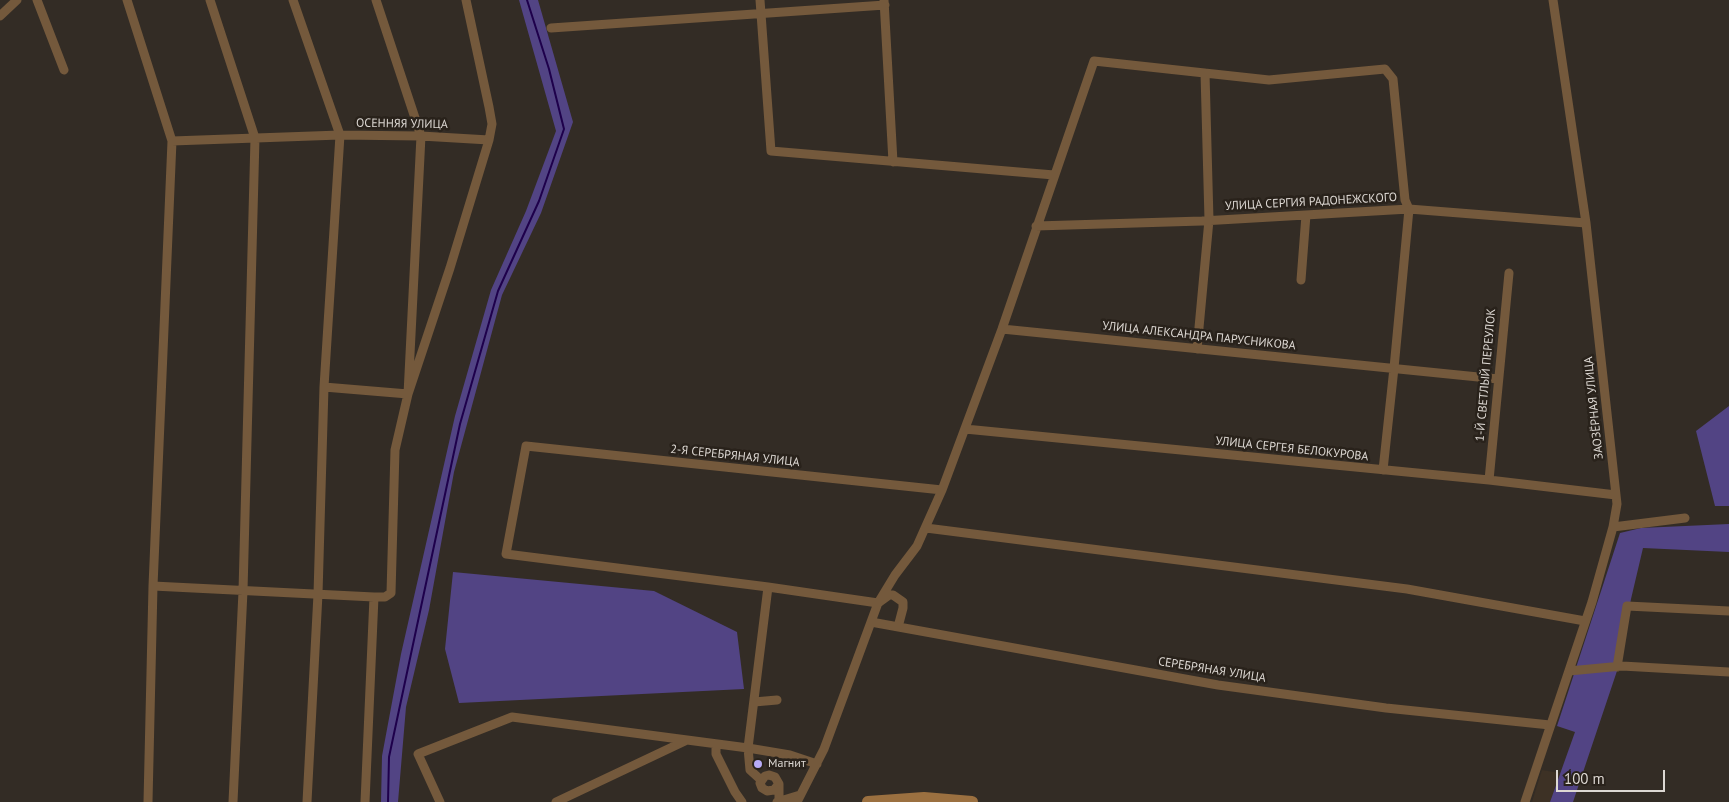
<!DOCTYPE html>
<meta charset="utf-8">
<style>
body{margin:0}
#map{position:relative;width:1729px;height:802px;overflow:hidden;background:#332c25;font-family:"PT Sans",sans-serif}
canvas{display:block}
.scale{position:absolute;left:1556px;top:770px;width:109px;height:22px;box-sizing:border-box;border:2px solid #ddd8d3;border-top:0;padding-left:6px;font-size:15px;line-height:18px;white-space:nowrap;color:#ddd8d3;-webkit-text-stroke:4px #29221b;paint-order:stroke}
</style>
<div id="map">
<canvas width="1729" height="802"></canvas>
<div class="scale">100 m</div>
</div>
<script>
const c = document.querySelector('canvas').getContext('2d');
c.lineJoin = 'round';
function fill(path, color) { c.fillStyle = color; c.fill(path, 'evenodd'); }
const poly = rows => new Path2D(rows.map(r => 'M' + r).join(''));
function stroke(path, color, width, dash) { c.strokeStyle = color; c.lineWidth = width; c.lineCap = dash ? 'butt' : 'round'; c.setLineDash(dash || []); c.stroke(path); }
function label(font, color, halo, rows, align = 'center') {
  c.font = font + ' "PT Sans",sans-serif'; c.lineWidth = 5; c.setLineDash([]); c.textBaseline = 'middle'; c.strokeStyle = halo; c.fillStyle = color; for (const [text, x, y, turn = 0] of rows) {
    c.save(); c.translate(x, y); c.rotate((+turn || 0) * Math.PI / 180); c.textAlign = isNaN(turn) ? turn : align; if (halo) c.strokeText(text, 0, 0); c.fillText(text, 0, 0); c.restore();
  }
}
fill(poly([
 [1542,770,1560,773,1550,802,1532,802]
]), '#3d3125');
fill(poly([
 [519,0,538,0,573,122,541,213,502,295,454,472,429,610,406,707,398,802,381,802,382,756,401,654,455,416,491,290,526,211,556,131],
 [1729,406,1729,506,1715,506,1696,431],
 [1729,524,1729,552,1643,548,1631,599,1619,665,1573,802,1550,802,1575,732,1557,726,1620,533,1641,528],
 [453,572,654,591,737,632,744,689,459,703,445,649]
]), '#524484');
stroke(poly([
 [388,802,389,757,460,424,498,291,539,201,564,129,549,69,527,0]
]), '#1e004b', 2);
stroke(poly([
 [37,0,64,70],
 [127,0,172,141,153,586,148,802],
 [210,0,255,138,243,591,233,802],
 [293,0,340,135,324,387,318,594,307,802],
 [760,0,771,151,1054,175],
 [884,0,893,162],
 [0,16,17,0],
 [551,28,885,5],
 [172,141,340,135,421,136,489,140,492,124,489,107,466,0],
 [1036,226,1202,221,1409,209,1586,223],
 [1301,280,1306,215],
 [1002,329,1498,379],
 [1197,349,1209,220,1205,73],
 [324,387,408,394,450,268,489,140],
 [965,429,1489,480,1616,495],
 [1489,480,1509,273],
 [1613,527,1685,518],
 [926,528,1407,589,1585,621],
 [153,586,374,597,385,597,391,593,395,450,408,394,421,136,376,0],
 [871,622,1218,685,1386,708,1550,725],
 [898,627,903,608,903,602,893,595,889,595,878,603,768,587,506,554,526,446,942,490],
 [1617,667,1627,606,1729,611],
 [1569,671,1622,666,1729,672],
 [754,702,777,700],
 [716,744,716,754,735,792,742,802],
 [761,780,750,770,748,748,768,587],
 [365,802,374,597],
 [440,802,418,754,512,717,748,748,790,755,817,764],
 [556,802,685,741],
 [777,802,800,795],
 [779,802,779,784,775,777,769,775,765,776,760,783,762,788,767,791,774,790,779,784],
 [797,802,824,749,878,603,895,575,917,546,942,490,1002,329,1094,61,1269,80,1385,69,1393,79,1405,200,1409,209,1394,368,1383,470],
 [1525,802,1592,602,1613,527,1617,504,1586,223,1553,0]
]), '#74593c', 9);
stroke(poly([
 [868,802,924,798,972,802]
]), '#9b7040', 12);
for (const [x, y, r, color] of [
 [758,764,5,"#b8abf7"]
]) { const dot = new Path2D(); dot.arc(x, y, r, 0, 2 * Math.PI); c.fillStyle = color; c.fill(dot); stroke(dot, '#29221b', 2); }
label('12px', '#ddd8d3', '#29221b', [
 ["ОСЕННЯЯ УЛИЦА",402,124,1],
 ["УЛИЦА СЕРГИЯ РАДОНЕЖСКОГО",1311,202,-3],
 ["УЛИЦА АЛЕКСАНДРА ПАРУСНИКОВА",1199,336,6],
 ["1-Й СВЕТЛЫЙ ПЕРЕУЛОК",1486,375,-85],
 ["ЗАОЗЁРНАЯ УЛИЦА",1594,408,-96],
 ["УЛИЦА СЕРГЕЯ БЕЛОКУРОВА",1292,449,6],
 ["2-Я СЕРЕБРЯНАЯ УЛИЦА",735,456,6],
 ["СЕРЕБРЯНАЯ УЛИЦА",1212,670,9]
]);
label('12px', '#ddd8d3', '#29221b', [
 ["Магнит",768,764]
], 'left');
</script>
